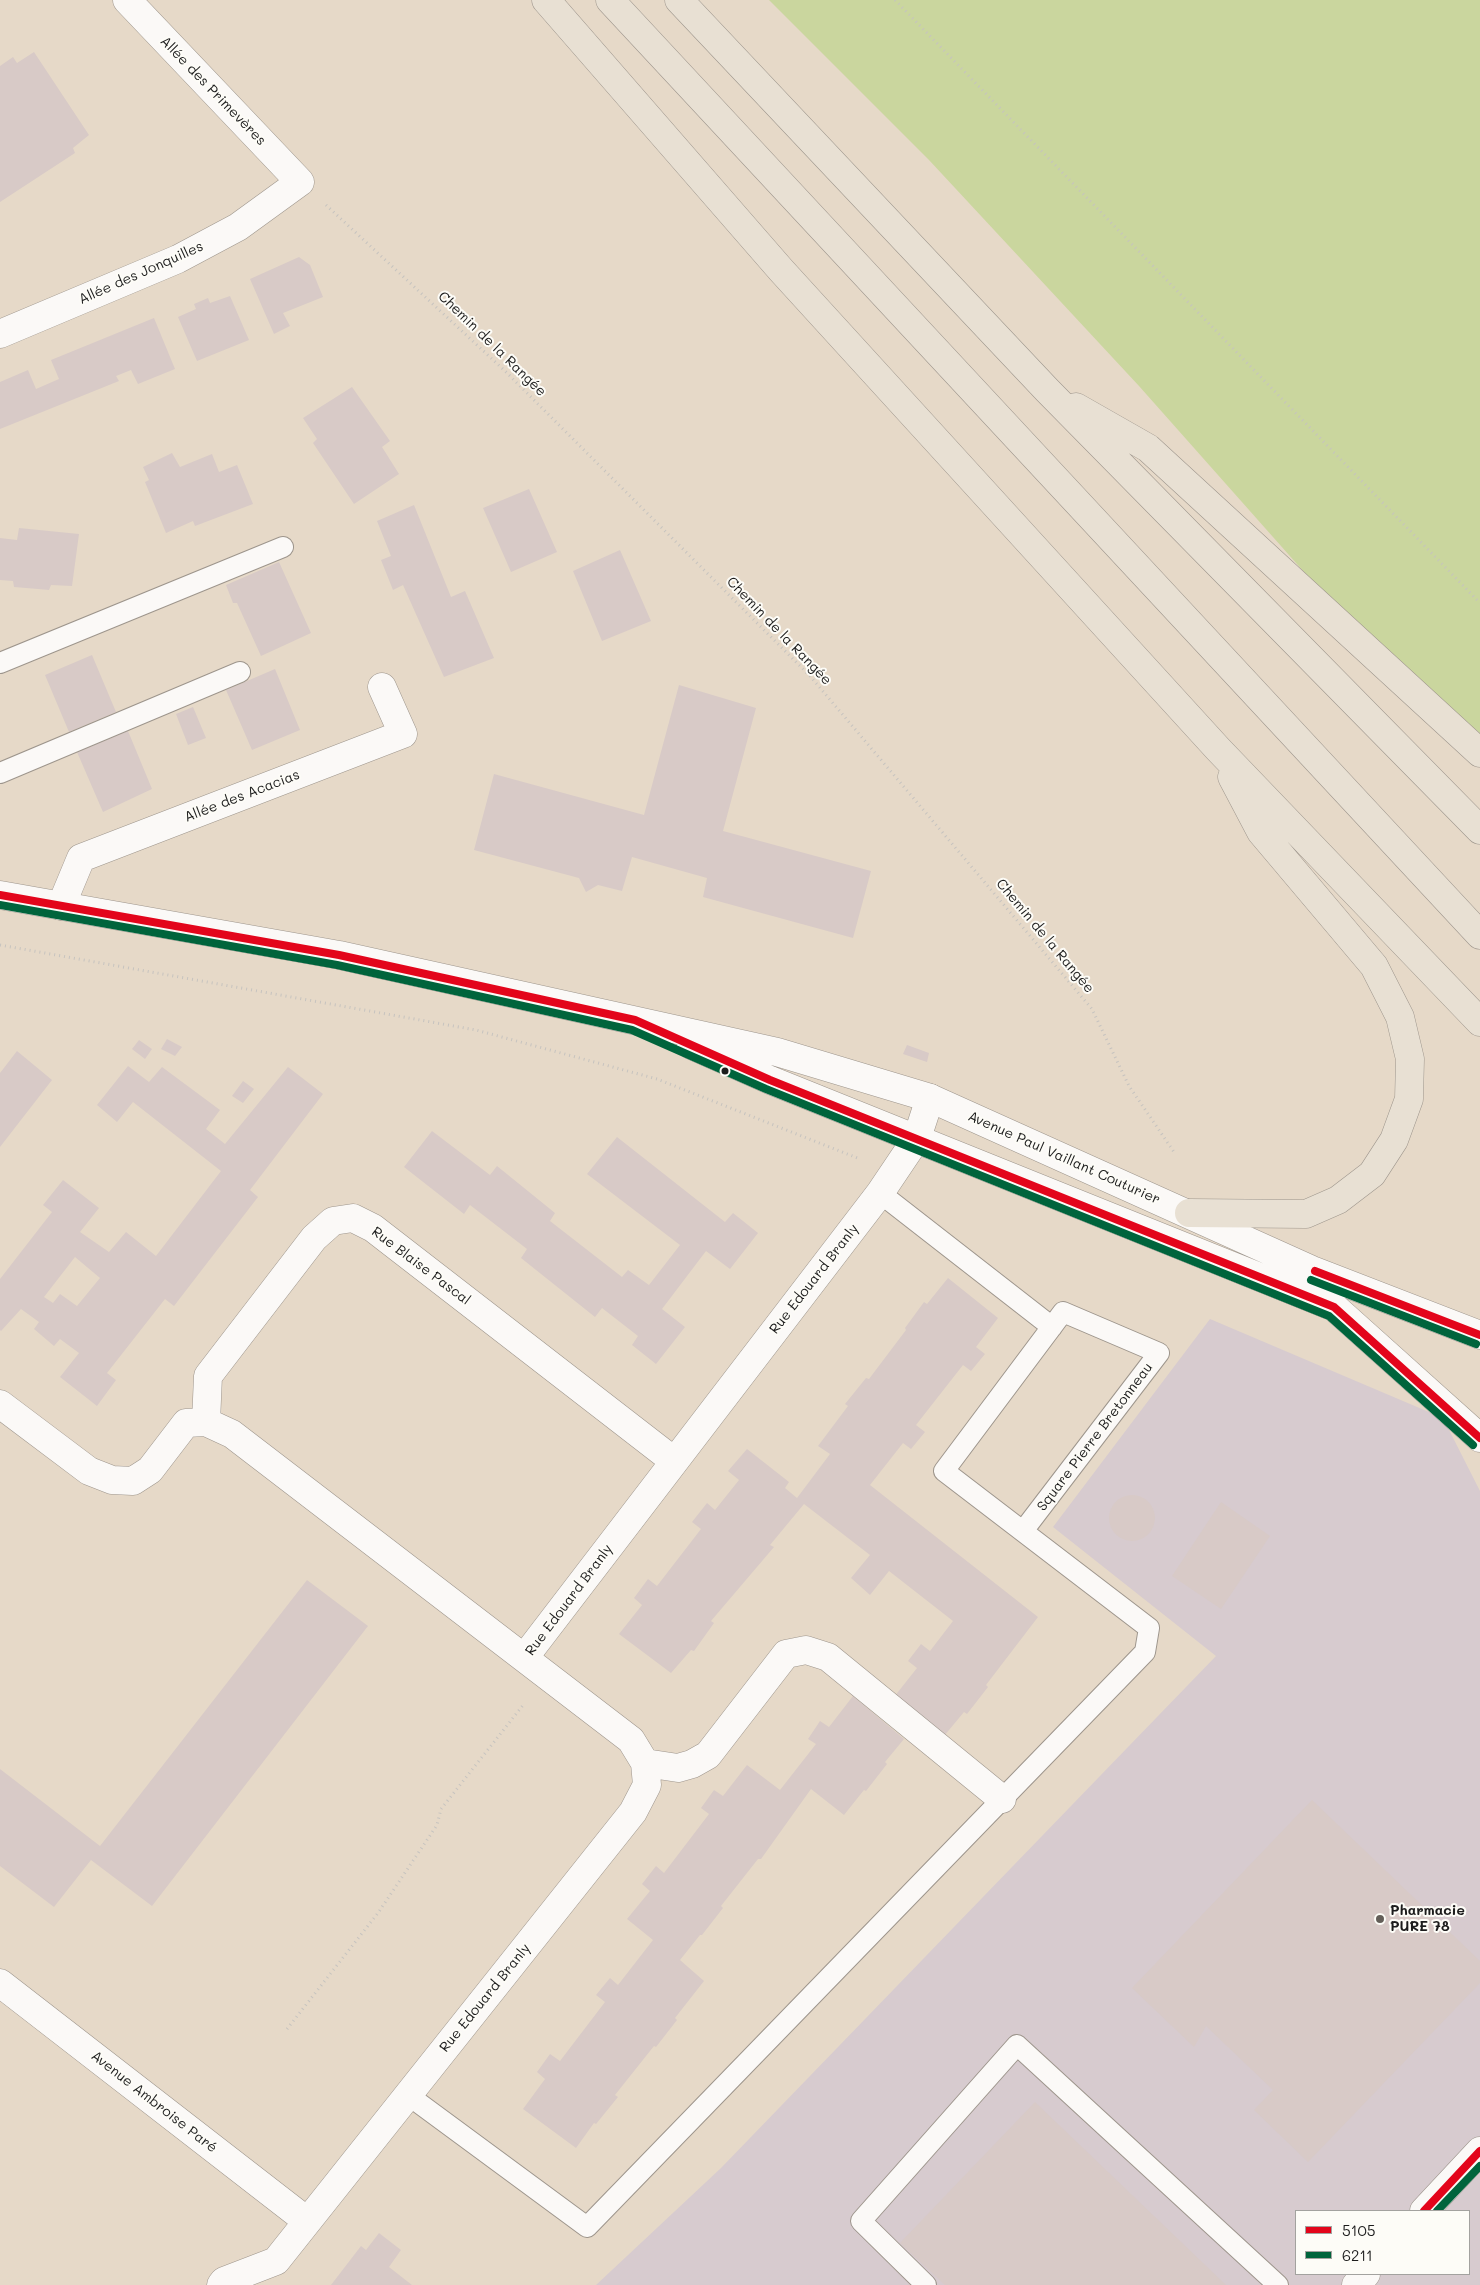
<!DOCTYPE html>
<meta charset="utf-8">
<style>
body{margin:0}
#map{position:relative;width:1480px;height:2285px;overflow:hidden;background:#e6d9c8;font-family:Mali,sans-serif}
canvas{display:block}
.legend{position:absolute;left:1295px;top:2210px;width:175px;height:65px;box-sizing:border-box;background:#fdfcf7;border:1px solid #a3a29f;margin:0;padding:6px 9px;list-style:none;font-size:15px;color:#1c1c1c}
.legend li{display:flex;align-items:center;gap:10px;height:25px}
.legend b{width:25px;border:1px solid #a3a29f}
</style>
<div id="map">
<canvas width="1480" height="2285"></canvas>
<ul class="legend">
<li><b style="height:6px;background:#e3051b"></b>5105</li>
<li><b style="height:6px;background:#00643c"></b>6211</li>
</ul>
</div>
<script>
const c = document.querySelector('canvas').getContext('2d');
c.lineJoin = 'round';
function fill(path, color) { c.fillStyle = color; c.fill(path, 'evenodd'); }
const poly = rows => new Path2D(rows.map(r => 'M' + r).join(''));
function stroke(path, color, width, dash) { c.strokeStyle = color; c.lineWidth = width; c.lineCap = dash ? 'butt' : 'round'; c.setLineDash(dash || []); c.stroke(path); }
function label(font, color, halo, rows, align = 'center') {
  c.font = font + ' Mali,sans-serif'; c.lineWidth = 4; c.setLineDash([]); c.textBaseline = 'middle'; c.strokeStyle = halo; c.fillStyle = color; for (const [text, x, y, turn = 0] of rows) {
    c.save(); c.translate(x, y); c.rotate((+turn || 0) * Math.PI / 180); c.textAlign = isNaN(turn) ? turn : align; if (halo) c.strokeText(text, 0, 0); c.fillText(text, 0, 0); c.restore();
  }
}
fill(poly([
 [1210,1319,1443,1418,1480,1491,1480,2285,596,2285,721,2168,1216,1656,1053,1527],
 [1296,2211,1469,2211,1469,2274,1296,2274]
]), '#d7cbcf');
fill(poly([
 [769,0,1480,0,1480,752,1399,679,1139,386,929,160]
]), '#cad69e');
fill(poly([
 [34,52,89,135,73,148,75,153,0,202,0,66,13,57,17,63],
 [299,257,310,265,323,297,283,313,290,326,274,334,250,279],
 [230,296,249,340,197,361,178,317,196,309,194,304,208,298,210,303],
 [154,318,175,369,138,384,131,370,116,376,119,381,0,429,0,382,28,370,36,389,59,379,51,360],
 [352,387,390,441,382,447,399,474,354,504,313,443,317,439,303,418],
 [172,453,180,467,212,454,219,472,237,465,253,504,195,526,193,521,166,533,145,482,149,480,143,467],
 [529,489,557,552,511,572,483,508],
 [414,505,451,597,465,591,494,658,444,677,403,585,393,590,381,560,391,556,377,521],
 [19,528,79,534,72,586,51,585,49,590,38,589,14,587,13,581,0,580,0,538,17,540],
 [620,550,651,621,602,641,573,571],
 [279,562,311,633,261,656,237,603,233,603,226,585],
 [92,655,116,712,69,732,45,675],
 [275,669,300,730,252,750,226,690],
 [679,685,756,708,723,831,871,871,853,938,703,897,707,878,632,857,622,891,598,885,586,892,579,878,474,850,494,774,644,815],
 [193,707,206,738,188,745,176,714],
 [128,731,152,789,103,812,77,752],
 [167,1039,182,1047,175,1056,161,1049],
 [139,1040,152,1049,145,1059,132,1049],
 [907,1045,929,1053,927,1062,903,1054],
 [17,1051,52,1080,0,1147,0,1073],
 [128,1066,149,1082,162,1067,220,1110,206,1129,225,1144,288,1067,323,1094,250,1190,258,1197,174,1306,165,1299,107,1373,116,1380,97,1406,60,1377,79,1353,60,1339,54,1346,34,1329,39,1322,21,1309,1,1331,0,1330,0,1279,52,1212,43,1205,63,1180,99,1208,80,1232,109,1252,126,1232,156,1256,221,1171,133,1102,117,1122,97,1105],
 [75,1257,100,1278,77,1306,60,1294,53,1303,44,1297],
 [243,1081,254,1089,243,1103,232,1096],
 [432,1131,490,1175,497,1166,555,1213,550,1221,622,1277,628,1270,649,1285,680,1245,587,1174,617,1137,725,1222,733,1213,758,1233,730,1269,706,1251,662,1309,685,1327,656,1364,632,1345,638,1336,602,1308,595,1317,521,1258,527,1249,470,1205,464,1214,404,1167],
 [948,1278,998,1318,976,1347,985,1354,971,1371,963,1365,916,1425,925,1432,911,1449,903,1443,870,1485,1038,1617,986,1685,988,1687,967,1714,964,1712,944,1736,894,1697,917,1668,908,1661,921,1644,930,1651,953,1621,889,1571,870,1595,851,1578,870,1555,804,1504,770,1545,774,1547,711,1621,714,1623,694,1651,691,1650,671,1673,619,1634,642,1605,634,1598,648,1579,657,1586,701,1529,692,1522,707,1503,715,1510,739,1480,728,1471,747,1449,789,1482,785,1488,797,1498,830,1454,818,1446,848,1406,845,1404,866,1378,869,1379,906,1330,905,1328,924,1302,927,1304],
 '1109 1518a23 23 0 1 1 46 0a23 23 0 1 1-46 0Z',
 [1221,1502,1270,1536,1221,1609,1172,1576],
 [307,1580,368,1626,152,1906,91,1860,54,1907,0,1866,0,1769,100,1846],
 [853,1696,904,1739,885,1762,887,1764,866,1791,864,1790,844,1815,811,1789,761,1859,758,1859,721,1906,723,1908,702,1935,700,1935,680,1960,704,1981,675,2018,677,2020,656,2047,654,2046,615,2095,618,2097,596,2124,594,2123,576,2148,523,2109,545,2079,537,2072,550,2054,560,2061,605,2002,596,1995,610,1978,618,1985,653,1940,627,1919,650,1891,642,1884,656,1866,664,1873,709,1814,701,1808,714,1790,723,1796,747,1765,780,1790,816,1744,808,1739,820,1721,829,1727],
 [1312,1800,1480,1961,1480,1983,1308,2162,1254,2110,1273,2090,1206,2026,1194,2047,1132,1988],
 [1035,2102,1226,2285,945,2285,900,2243],
 [379,2233,401,2250,389,2267,412,2285,331,2285,361,2246,366,2250]
]), '#d8cac7');
const service = poly([
 [0,663,283,547],
 [0,773,240,672],
 [880,1193,1052,1327],
 [408,2095,587,2227,1145,1652,1149,1628,944,1471,1063,1312,1159,1353,1023,1531],
 [926,2285,861,2221,1017,2045,1278,2285]
]);
const minor = poly([
 [0,334,178,259,238,227,300,182,127,0],
 [61,906,81,858,403,734,382,687],
 [0,1404,89,1471,112,1480,133,1481,150,1470,186,1423,206,1422,232,1434,524,1658],
 [206,1422,208,1376,314,1238,333,1221,353,1218,373,1228,674,1461],
 [645,1763,678,1768,692,1764,708,1755,786,1654,806,1650,828,1657,1002,1799],
 [0,1983,307,2221],
 [221,2285,224,2281,276,2261,633,1812,647,1785,645,1763,631,1740,524,1658,880,1193,917,1138,930,1098]
]);
const tertiary = poly([
 [0,895,339,955,777,1052,930,1098,1312,1270,1480,1335],
 [691,1045,770,1080,1334,1307,1480,1438],
 [1424,2211,1480,2151],
 [1356,2285,1366,2274]
]);
const trunk = poly([
 [546,0,781,270,1218,749,1480,1022],
 [610,0,1480,935],
 [679,0,1047,390,1480,830],
 [1076,407,1148,448,1480,753],
 [1189,1213,1306,1214,1338,1200,1372,1174,1394,1140,1409,1099,1410,1059,1400,1017,1374,966,1261,832,1232,777]
]);
stroke(service, '#9d958c', 22);
stroke(minor, '#9d958c', 29);
stroke(tertiary, '#9d958c', 29);
stroke(trunk, '#9d958c', 29);
stroke(poly([
 [895,0,1480,603],
 [326,205,505,371,810,676,1092,1009,1129,1086,1174,1152],
 [0,945,476,1030,657,1079,860,1159],
 [287,2029,378,1913,437,1825,441,1809,524,1704]
]), '#c6c3bf', 3, [1, 4]);
stroke(service, '#fbf9f7', 20);
stroke(minor, '#fbf9f7', 28);
stroke(tertiary, '#fbf9f7', 28);
stroke(trunk, '#e8e0d3', 28);
stroke(poly([
 [0,895,339,955,635,1020,770,1080,1334,1307,1480,1438],
 [1315,1271,1480,1335],
 [1424,2211,1480,2151]
]), '#e3051b', 8);
stroke(poly([
 [0,905,337,965,632,1030,766,1089,1329,1316,1473,1445],
 [1311,1280,1476,1344],
 [1437,2211,1480,2166]
]), '#00643c', 8);
for (const [x, y, r, color] of [
 [725,1071,4.5,"#1c1c1c"],
 [1380,1919,5,"#635e58"]
]) { const dot = new Path2D(); dot.arc(x, y, r, 0, 2 * Math.PI); c.fillStyle = color; c.fill(dot); stroke(dot, '#fdfcf7', 2); }
label('14px', '#1c1c1c', '#fdfcf7', [
 ["Allée des Primevères",213,91,46],
 ["Allée des Jonquilles",141,273,-24],
 ["Chemin de la Rangée",492,344,44],
 ["Chemin de la Rangée",779,631,46],
 ["Allée des Acacias",242,796,-21],
 ["Chemin de la Rangée",1045,936,50],
 ["Avenue Paul Vaillant Couturier",1064,1158,24],
 ["Rue Blaise Pascal",421,1266,37],
 ["Rue Edouard Branly",814,1279,-52],
 ["Square Pierre Bretonneau",1095,1437,-53],
 ["Rue Edouard Branly",569,1600,-53],
 ["Rue Edouard Branly",485,1998,-51],
 ["Avenue Ambroise Paré",154,2102,38]
]);
label('bold 14px', '#1c1c1c', '#fdfcf7', [
 ["Pharmacie",1390,1911],
 ["PURE 78",1390,1927]
], 'left');
</script>
